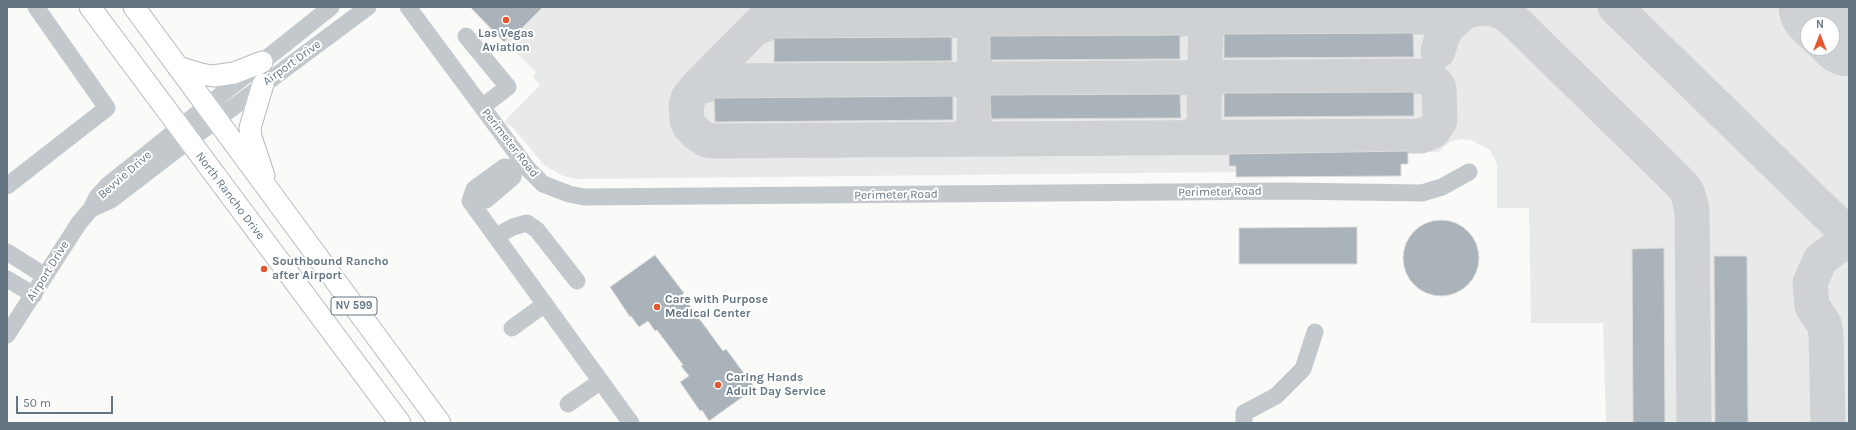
<!DOCTYPE html>
<style>
body{margin:0}
#map{position:relative;width:1856px;height:430px;overflow:hidden;background:#fafaf8;font-family:Karla,sans-serif}
canvas{display:block}
.frame{position:absolute;inset:0;border:8px solid #657683;pointer-events:none}
.north{position:absolute;left:1800px;top:16px;width:40px;height:40px;box-sizing:border-box;background:#fff;border:1px solid #c1c8cd;border-radius:50%;rotate:0deg;font-size:11px;font-weight:700;line-height:16px;text-align:center;color:#657683}
.north::after{content:'';display:block;margin:auto;width:14px;height:18px;background:#e4572e;clip-path:polygon(50% 0,100% 100%,50% 72%,0 100%)}
.scale{position:absolute;left:16px;top:396px;width:97px;height:18px;box-sizing:border-box;border:2px solid #657683;border-top:0;padding-left:5px;font-size:12px;line-height:14px;white-space:nowrap;color:#657683;-webkit-text-stroke:3px #fff;paint-order:stroke}
</style>
<div id="map">
<canvas width="1856" height="430"></canvas>
<div class="frame"></div>
<div class="north">N</div>
<div class="scale">50 m</div>
</div>
<script>
const c = document.querySelector('canvas').getContext('2d');
c.lineJoin = 'round';
function fill(path, color) { c.fillStyle = color; c.fill(path, 'evenodd'); }
const poly = rows => new Path2D(rows.map(r => 'M' + r).join(''));
function stroke(path, color, width, dash) { c.strokeStyle = color; c.lineWidth = width; c.lineCap = dash ? 'butt' : 'round'; c.setLineDash(dash || []); c.stroke(path); }
function label(font, color, halo, rows, align = 'center') {
  c.font = font + ' Karla,sans-serif'; c.lineWidth = 4; c.setLineDash([]); c.textBaseline = 'middle'; c.strokeStyle = halo; c.fillStyle = color; for (const [text, x, y, turn = 0] of rows) {
    c.save(); c.translate(x, y); c.rotate((+turn || 0) * Math.PI / 180); c.textAlign = isNaN(turn) ? turn : align; if (halo) c.strokeText(text, 0, 0); c.fillText(text, 0, 0); c.restore();
  }
}
fill(poly([
 [470,7,1849,7,1849,423,1606,423,1603,323,1531,323,1529,208,1497,208,1497,164,1490,150,1471,140,1462,139,1452,141,1443,147,1439,152,1239,154,1238,172,576,179,563,176,544,165,513,128,504,122,540,85,533,77,536,72],
 [1808,24,1832,24,1832,48,1808,48]
]), '#e8e9e9');
stroke(poly([
 [1500,7,1667,170,1683,186,1688,194,1692,210,1694,423],
 [1615,7,1849,235],
 [753,30,765,24,776,22,1421,17,1432,13,1437,7],
 [1438,51,1442,37,1447,27,1458,17,1467,11,1476,9,1489,8,1502,12,1511,18],
 [697,87,726,81,1421,76,1433,80,1439,88,1440,120,1433,131,1421,136,716,141,707,140,697,134,689,125,687,120,686,107,688,98,697,87,776,7],
 [1189,137,1201,131,1204,123,1206,7],
 [960,139,970,133,974,122,975,7],
 [1828,423,1826,333,1824,324,1812,306,1810,283,1820,260,1838,246,1849,243]
]), '#ced2d4', 35);
stroke(poly([
 [1822,7,1849,33]
]), '#ced2d4', 87);
const building = poly([
 [470,7,543,7,515,35,512,33,504,42,470,7],
 [1413,33,1414,57,1224,58,1224,34,1413,33],
 [1180,35,1180,59,990,60,990,36,1180,35],
 [952,37,952,61,774,62,774,38,952,37],
 [1414,92,1414,116,1224,117,1224,93,1414,92],
 [1180,94,1181,118,991,119,990,95,1180,94],
 [953,96,953,120,715,122,714,98,953,96],
 [1408,151,1408,164,1401,164,1401,176,1236,177,1236,166,1229,166,1229,154,1408,151],
 '1403 258a38 38 0 1 1 76 0a38 38 0 1 1-76 0Z',
 [1357,227,1357,264,1239,264,1239,228,1357,227],
 [1664,248,1665,423,1633,423,1632,249,1664,248],
 [655,255,684,293,682,295,723,351,726,349,755,388,709,421,702,410,700,411,680,382,689,376,681,366,683,365,657,330,655,331,648,321,639,327,631,316,630,317,610,287,655,255],
 [1714,256,1747,256,1748,423,1715,423,1714,256]
]);
fill(building, '#aab3b9');
stroke(building, '#dcdcda', 1);
const major = poly([
 [90,7,400,423],
 [134,7,440,423],
 [178,67,201,74,213,76,234,73,262,62],
 [263,84,250,128,251,137,264,176]
]);
stroke(major, '#b5babe', 23);
stroke(poly([
 [408,7,528,169,543,184,569,194,584,197,1288,191,1422,193,1442,187,1469,172],
 [466,36,508,87,482,107],
 [7,186,107,108,36,7],
 [470,201,631,423],
 [470,201,474,189,504,167,514,168,522,163],
 [470,201,486,200,513,177,514,168],
 [91,209,111,200,188,141,368,7],
 [496,236,513,227,527,223,537,230,577,281],
 [7,252,45,276],
 [7,279,34,295],
 [512,328,545,304],
 [7,335,79,223,91,209,97,197,108,185,331,7],
 [568,404,601,381],
 [1244,423,1244,413,1276,396,1303,369,1315,332]
]), '#c3c8cc', 17);
stroke(major, '#fff', 21);
for (const [x, y, r, color] of [
 [506,20,4,"#e4572e"],
 [264,269,4,"#e4572e"],
 [657,307,4,"#e4572e"],
 [718,385,4,"#e4572e"]
]) { const dot = new Path2D(); dot.arc(x, y, r, 0, 2 * Math.PI); c.fillStyle = color; c.fill(dot); stroke(dot, '#fff', 1.5); }
for (const [x, y, w] of [
 [354,306,46]
]) { const box = new Path2D(); box.roundRect(x - w / 2, y - 9, w, 18, 3); c.fillStyle = '#fff'; c.fill(box); stroke(box, '#657683', 1); }
label('bold 11px', '#657683', null, [
 ["NV 599",354,306]
]);
label('bold 12px', '#657683', '#fff', [
 ["Las Vegas",506,34,"center"],
 ["Aviation",506,48,"center"],
 ["Southbound Rancho",272,262],
 ["after Airport",272,276],
 ["Care with Purpose",665,300],
 ["Medical Center",665,314],
 ["Caring Hands",726,378],
 ["Adult Day Service",726,392]
], 'left');
label('12px', '#657683', '#fff', [
 ["Airport Drive",292,63,-36],
 ["Perimeter Road",510,143,52],
 ["Bevvie Drive",125,175,-41],
 ["Perimeter Road",1220,192,-1],
 ["Perimeter Road",896,195,-1],
 ["North Rancho Drive",230,196,53],
 ["Airport Drive",48,271,-58]
]);
</script>
